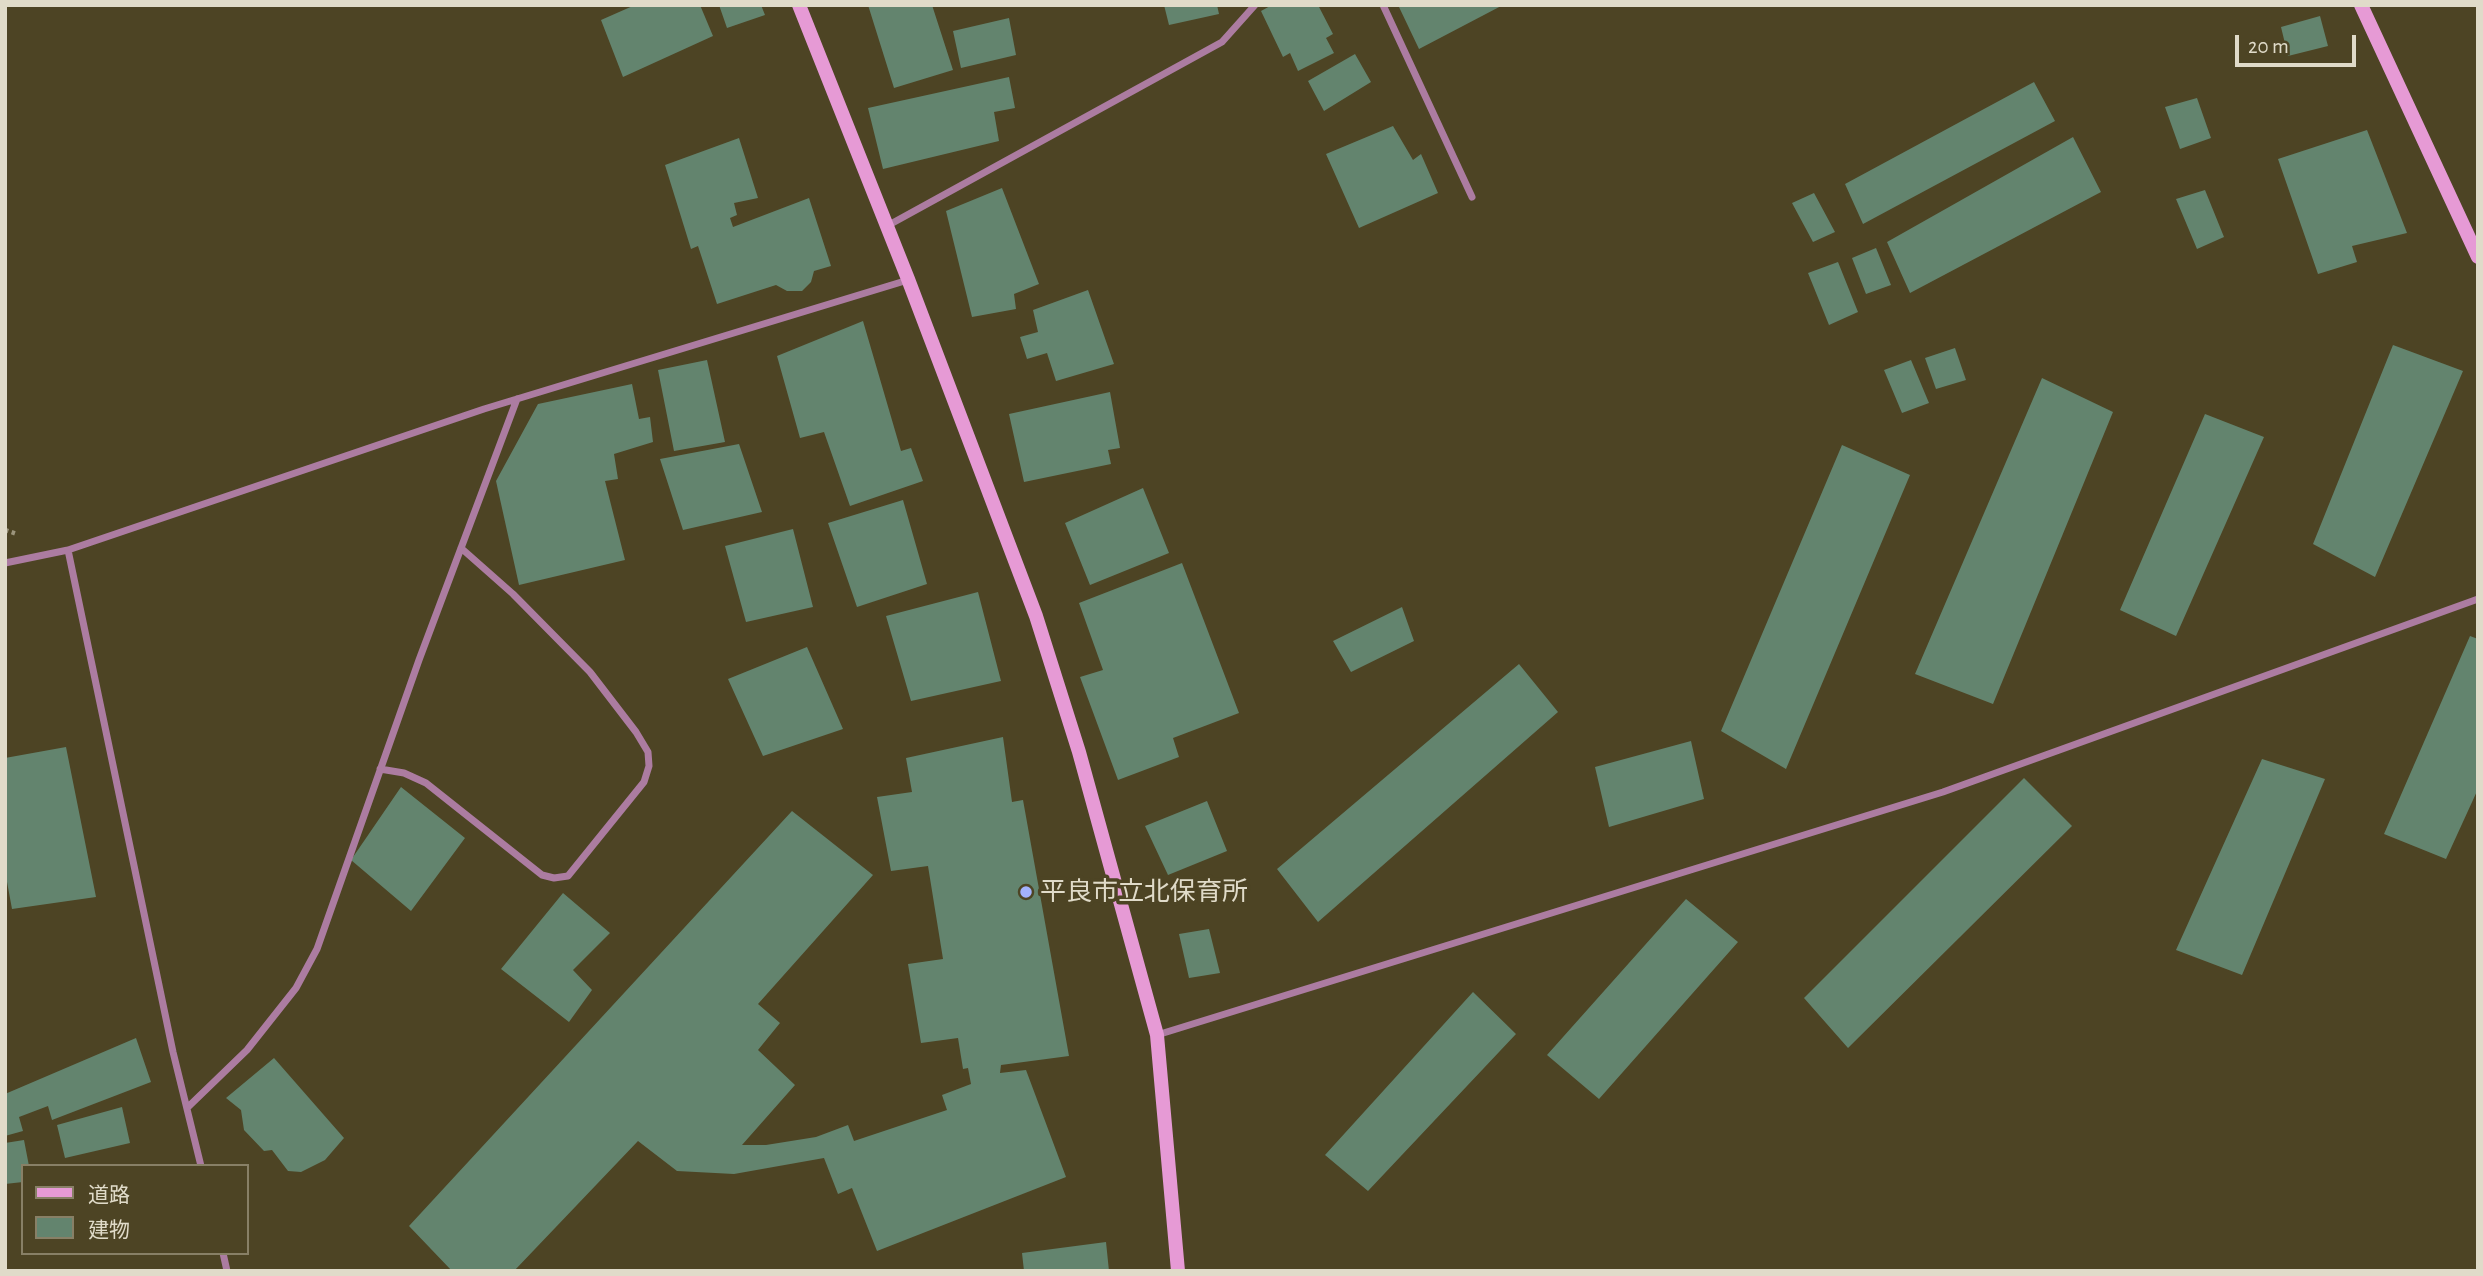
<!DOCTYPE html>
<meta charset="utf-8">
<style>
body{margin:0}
#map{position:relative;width:2483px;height:1276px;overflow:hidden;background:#4d4424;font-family:"Alegreya Sans","Noto Sans JP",sans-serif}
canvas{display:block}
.frame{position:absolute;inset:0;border:7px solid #e0dbc9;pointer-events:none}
.legend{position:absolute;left:21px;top:1164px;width:228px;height:91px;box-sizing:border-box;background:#4d4424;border:2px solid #888066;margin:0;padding:9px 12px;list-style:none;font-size:21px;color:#e0dbc9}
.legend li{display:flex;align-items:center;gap:14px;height:35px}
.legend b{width:35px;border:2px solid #888066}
.scale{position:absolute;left:2235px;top:35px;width:121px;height:32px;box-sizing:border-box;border:4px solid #e0dbc9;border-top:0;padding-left:9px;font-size:21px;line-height:24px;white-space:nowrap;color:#e0dbc9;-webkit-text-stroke:5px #4d4424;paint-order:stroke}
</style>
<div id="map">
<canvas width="2483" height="1276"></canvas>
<div class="frame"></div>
<ul class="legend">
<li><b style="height:9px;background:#e69ad5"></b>道路</li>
<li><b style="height:19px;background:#63846e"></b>建物</li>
</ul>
<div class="scale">20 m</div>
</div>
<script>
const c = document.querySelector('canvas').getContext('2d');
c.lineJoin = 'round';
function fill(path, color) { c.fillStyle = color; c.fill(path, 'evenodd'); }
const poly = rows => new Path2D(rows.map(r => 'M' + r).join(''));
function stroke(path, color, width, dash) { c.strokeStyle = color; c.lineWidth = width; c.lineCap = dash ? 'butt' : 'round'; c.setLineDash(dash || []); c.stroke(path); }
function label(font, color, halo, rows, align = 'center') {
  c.font = font + ' "Alegreya Sans","Noto Sans JP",sans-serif'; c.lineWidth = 7; c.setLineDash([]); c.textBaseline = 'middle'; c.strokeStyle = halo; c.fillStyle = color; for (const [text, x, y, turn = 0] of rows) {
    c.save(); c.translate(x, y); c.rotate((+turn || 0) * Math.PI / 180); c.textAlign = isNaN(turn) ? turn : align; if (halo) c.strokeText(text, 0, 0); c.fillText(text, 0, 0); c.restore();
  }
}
fill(poly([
 [635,5,700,5,713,36,623,77,601,20],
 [719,5,761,5,765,15,727,28],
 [868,5,932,5,953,70,894,88],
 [1164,5,1217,5,1219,14,1169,25],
 [1272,5,1318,5,1333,34,1326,38,1334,53,1298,71,1290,53,1283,57,1261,11],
 [1402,5,1503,5,1419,49,1399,7],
 [2320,16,2328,46,2288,56,2281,27],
 [1009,18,1016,55,961,68,953,31],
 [1355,54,1371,82,1324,111,1308,81],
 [1009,77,1015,108,994,112,999,141,883,169,868,108],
 [2034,82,2055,121,1863,224,1845,184],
 [2197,98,2211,138,2180,149,2165,107],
 [1393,126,1413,160,1421,154,1438,193,1359,228,1326,154],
 [2367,130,2407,233,2352,246,2357,262,2318,274,2278,159],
 [2073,137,2101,192,1910,293,1887,242],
 [739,138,758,198,734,203,737,215,730,218,733,227,809,198,831,266,814,271,811,282,802,291,787,291,776,285,717,304,698,246,691,249,665,165],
 [1002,188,1039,284,1014,294,1016,309,972,317,946,211],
 [2205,190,2224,237,2197,249,2176,199],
 [1814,193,1835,232,1813,242,1792,203],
 [1876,248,1891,285,1866,294,1852,258],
 [1838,262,1858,312,1829,325,1808,273],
 [1088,290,1114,364,1056,381,1047,353,1027,359,1020,337,1038,332,1033,310],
 [863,321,901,451,911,448,923,481,850,506,824,432,800,438,777,356],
 [2393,345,2463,371,2375,577,2313,544],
 [1955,348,1966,380,1936,389,1925,358],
 [707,360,725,442,674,451,658,370],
 [1911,360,1929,403,1902,413,1884,370],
 [2042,378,2113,412,1993,704,1915,674],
 [632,384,639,419,650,417,653,442,614,454,618,479,605,481,625,560,519,585,496,481,538,404],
 [1110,392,1120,448,1108,450,1111,464,1024,482,1009,414],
 [2205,414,2264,437,2176,636,2120,610],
 [739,444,762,512,683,530,660,459],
 [1842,445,1910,475,1786,769,1721,731],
 [1143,488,1169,553,1090,585,1065,523],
 [903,500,927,584,857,607,828,523],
 [793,529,813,607,746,622,725,546],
 [1182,563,1239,713,1173,738,1179,757,1118,780,1080,677,1103,670,1079,603],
 [978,592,1001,681,911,701,886,616],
 [1402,607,1414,641,1351,672,1333,641],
 [2470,636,2478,639,2478,789,2446,859,2384,834],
 [807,647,843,729,763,756,728,679],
 [1519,664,1558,712,1318,922,1277,869],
 [1003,737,1012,802,1023,800,1069,1056,1001,1065,1000,1073,1026,1070,1066,1177,877,1251,852,1188,838,1194,824,1158,734,1174,677,1171,638,1141,514,1271,452,1271,409,1226,792,811,873,875,758,1004,780,1023,758,1050,795,1085,742,1145,766,1145,816,1137,848,1125,854,1141,947,1110,942,1095,971,1084,968,1068,963,1069,958,1038,921,1043,908,964,943,959,928,866,891,871,877,797,912,792,906,758],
 [1691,741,1704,799,1609,827,1595,767],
 [66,747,96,897,12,909,5,871,5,758],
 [2262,759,2325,779,2242,975,2176,950],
 [2024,778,2072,826,1848,1048,1804,998],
 [401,787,465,838,411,911,351,860],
 [1207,801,1227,851,1168,875,1145,826],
 [563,893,610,933,573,970,592,990,569,1022,501,969],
 [1686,899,1738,942,1599,1099,1547,1055],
 [1209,929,1220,973,1189,978,1179,934],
 [1473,992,1516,1034,1368,1191,1325,1155],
 [136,1038,151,1082,52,1120,48,1106,19,1117,23,1131,5,1136,5,1094],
 [274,1058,344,1138,325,1160,301,1172,288,1171,272,1150,264,1151,244,1130,241,1110,226,1098],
 [122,1107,130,1143,65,1158,57,1125],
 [24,1140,29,1166,23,1166,23,1182,5,1184,5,1143],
 [1106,1242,1109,1271,1024,1271,1022,1253]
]), '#63846e');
stroke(poly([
 [5,530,17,534]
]), '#9c957c', 4.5, [3.5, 3.5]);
stroke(poly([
 [1383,5,1472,197],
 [887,226,1222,42,1255,5],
 [68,550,173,1052,201,1166],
 [5,563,68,550,484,409,908,280],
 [380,769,404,773,426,783,542,875,554,878,568,876,644,782,649,766,648,752,636,732,590,672,513,594,461,548],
 [1157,1035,1943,792,2478,599],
 [187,1108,247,1050,296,988,317,949,419,660,517,399],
 [223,1253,227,1271]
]), '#ac7ca1', 7);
stroke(poly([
 [799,5,908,279,1036,616,1079,752,1157,1035,1178,1271],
 [2361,5,2478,257]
]), '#e69ad5', 14);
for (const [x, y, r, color] of [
 [1026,892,7,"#a3b2fd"]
]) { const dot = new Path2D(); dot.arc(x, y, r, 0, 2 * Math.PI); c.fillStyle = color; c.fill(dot); stroke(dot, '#4d4424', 2.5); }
label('26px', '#e0dbc9', '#4d4424', [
 ["平良市立北保育所",1040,892]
], 'left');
</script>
